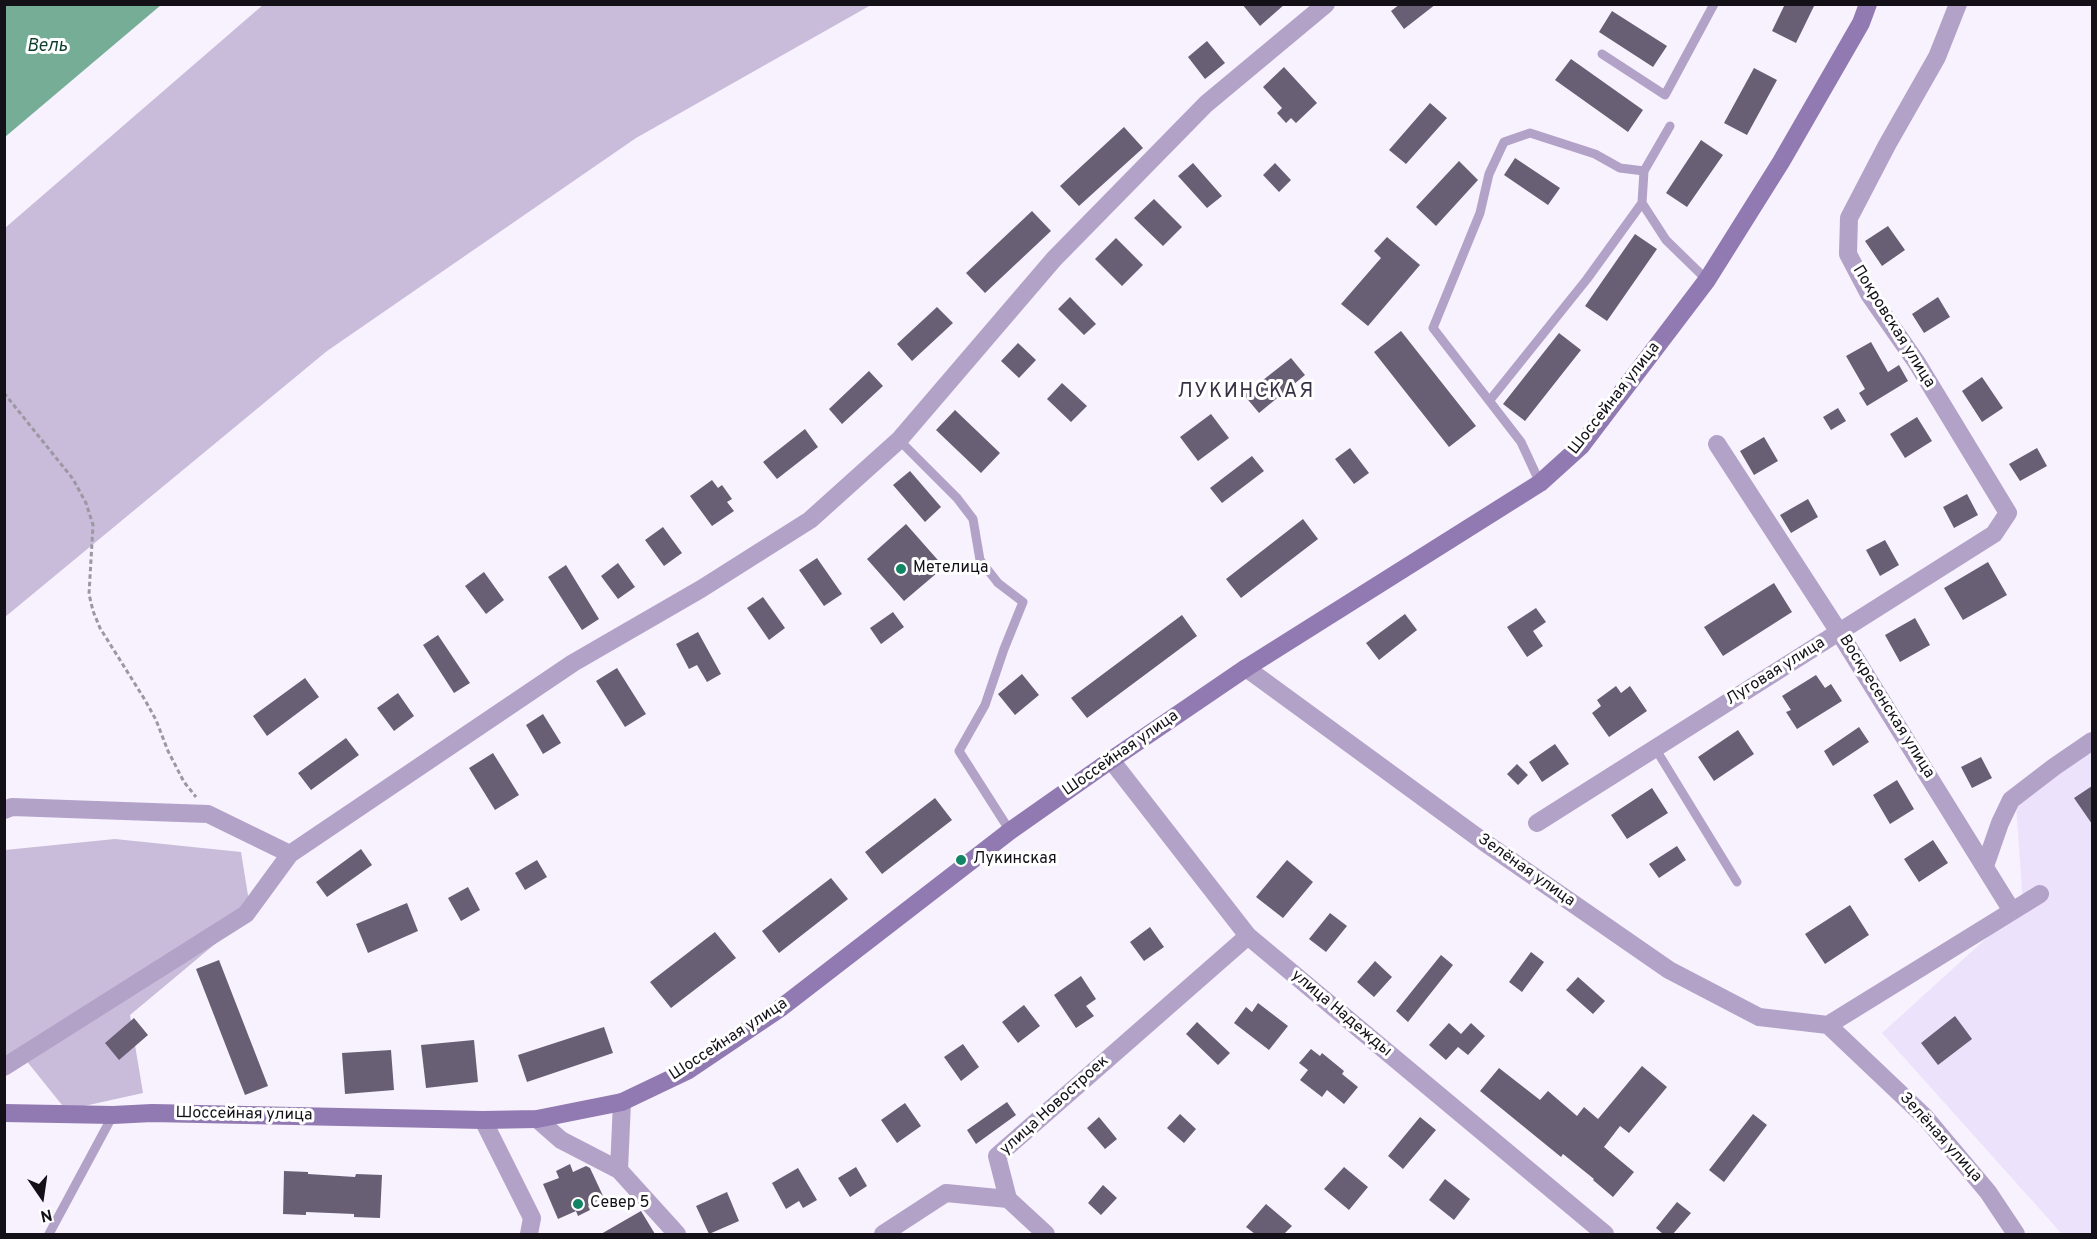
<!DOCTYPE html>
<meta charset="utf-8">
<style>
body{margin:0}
#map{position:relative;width:2097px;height:1239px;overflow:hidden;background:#f7f2fd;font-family:Overpass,sans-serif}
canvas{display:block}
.frame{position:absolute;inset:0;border:6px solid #131018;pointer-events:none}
.north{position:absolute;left:12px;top:1167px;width:60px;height:60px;-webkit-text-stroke:4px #fff;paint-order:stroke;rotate:167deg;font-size:16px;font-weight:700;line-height:24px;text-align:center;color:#131018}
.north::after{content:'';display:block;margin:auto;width:21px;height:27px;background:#131018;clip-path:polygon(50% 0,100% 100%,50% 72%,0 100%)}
</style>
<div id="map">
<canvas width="2097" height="1239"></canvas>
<div class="frame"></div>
<div class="north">N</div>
</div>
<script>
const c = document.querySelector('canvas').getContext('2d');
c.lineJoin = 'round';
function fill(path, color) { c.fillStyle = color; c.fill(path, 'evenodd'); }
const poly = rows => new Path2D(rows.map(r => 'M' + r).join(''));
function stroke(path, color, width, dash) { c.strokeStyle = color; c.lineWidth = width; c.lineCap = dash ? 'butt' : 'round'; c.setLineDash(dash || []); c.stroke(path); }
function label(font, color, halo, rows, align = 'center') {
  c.font = font + ' Overpass,sans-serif'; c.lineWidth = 6; c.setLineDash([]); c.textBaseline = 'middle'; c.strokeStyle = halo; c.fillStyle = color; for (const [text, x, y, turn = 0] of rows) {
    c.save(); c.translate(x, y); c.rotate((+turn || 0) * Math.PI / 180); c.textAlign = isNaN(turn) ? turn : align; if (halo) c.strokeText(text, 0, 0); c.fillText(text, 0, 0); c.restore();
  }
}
fill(poly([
 [2092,749,2092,1234,2062,1234,1882,1033,2023,905,2016,804]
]), '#ede2fc');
fill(poly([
 [264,4,871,5,636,138,327,351,5,617,5,228],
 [115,839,241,852,251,914,130,1015,143,1093,66,1110,17,1049,5,1058,5,850]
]), '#c8bcda');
fill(poly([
 [5,4,161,4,161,5,5,137]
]), '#76ad97');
fill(poly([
 [1242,4,1285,4,1260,26],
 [1400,4,1436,4,1404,29,1391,11],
 [1785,4,1815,4,1796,43,1772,31],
 [1612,11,1667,46,1653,67,1599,32],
 [1207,41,1225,63,1205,79,1188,57],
 [1571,59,1643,110,1628,132,1555,80],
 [1284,67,1317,103,1296,123,1291,118,1286,123,1277,113,1282,108,1263,87],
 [1754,68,1777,80,1747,135,1724,123],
 [1430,103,1447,118,1406,164,1389,150],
 [1124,127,1143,148,1079,206,1060,186],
 [1701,140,1723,155,1687,207,1666,193],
 [1515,158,1560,188,1548,205,1504,175],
 [1459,161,1478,180,1436,226,1416,207],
 [1193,163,1222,196,1207,208,1178,176],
 [1275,163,1291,180,1279,192,1263,175],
 [1154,199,1182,227,1163,246,1134,218],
 [1032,211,1051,231,985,293,966,273],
 [1888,226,1905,250,1882,266,1865,241],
 [1635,234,1657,249,1607,321,1585,306],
 [1387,237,1420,265,1368,326,1341,304,1381,258,1374,251],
 [1116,238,1143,265,1122,286,1095,259],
 [1070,297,1096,324,1084,335,1058,309],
 [1938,297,1950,317,1924,333,1912,314],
 [937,307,953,323,912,361,897,344],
 [1401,331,1476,426,1449,447,1374,352],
 [1559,333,1581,350,1525,421,1503,404],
 [1871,342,1888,372,1899,365,1908,381,1867,406,1859,393,1865,389,1846,356],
 [1018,343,1036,360,1019,378,1001,361],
 [1291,358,1305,375,1259,413,1244,395],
 [869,371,883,386,842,424,829,409],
 [1982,377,2003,408,1982,422,1962,391],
 [1062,383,1087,406,1071,422,1047,399],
 [1838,408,1846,421,1831,430,1823,417],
 [955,410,1000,453,981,473,936,430],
 [1211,414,1229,438,1198,461,1180,437],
 [1917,417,1932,441,1905,458,1890,434],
 [805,429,818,447,777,479,763,462],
 [1764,437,1778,461,1754,475,1740,451],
 [1350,448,1369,473,1354,484,1335,459],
 [2037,448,2047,466,2020,481,2009,464],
 [1252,456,1264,471,1222,503,1210,488],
 [910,471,941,507,925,522,893,485],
 [712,480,718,488,722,485,732,499,727,502,734,511,712,526,690,496],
 [1967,494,1978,515,1954,528,1943,507],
 [1808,499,1818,517,1791,533,1780,515],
 [1303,519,1318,539,1241,598,1226,579],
 [906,524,944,567,904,601,867,559],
 [663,527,682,553,664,566,645,540],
 [1885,540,1899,565,1880,576,1866,550],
 [817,558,842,594,824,606,799,570],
 [1988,562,2007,595,1963,620,1944,588],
 [618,563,635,587,618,599,601,576],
 [566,565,599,619,582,630,548,577],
 [484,572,504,600,486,614,465,586],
 [1774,583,1792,612,1723,656,1704,627],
 [763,597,785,628,769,640,747,608],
 [1536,608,1546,622,1533,631,1543,646,1527,657,1507,627],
 [893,612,904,627,881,644,870,628],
 [1405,614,1417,630,1379,660,1366,643],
 [1182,615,1197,636,1087,718,1071,698],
 [1915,618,1930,645,1900,662,1885,635],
 [698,632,721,674,707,682,697,665,689,669,676,644],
 [438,635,470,683,454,693,423,645],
 [617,668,646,714,625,727,596,681],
 [1022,674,1039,695,1015,715,998,694],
 [1816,675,1825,688,1831,684,1842,701,1797,729,1786,712,1791,710,1782,696],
 [305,678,319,697,267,736,253,716],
 [1616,686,1621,693,1630,686,1647,711,1609,737,1592,713,1601,706,1597,700],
 [398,693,414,716,394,731,377,708],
 [543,714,561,743,543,754,526,725],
 [1859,727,1869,742,1833,766,1824,751],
 [1738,730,1754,754,1714,781,1698,757],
 [346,738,359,755,311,790,298,773],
 [1555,744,1569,764,1542,782,1529,762],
 [493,753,519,795,495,810,469,768],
 [1981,757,1992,778,1972,788,1961,767],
 [1517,764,1528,775,1518,785,1507,774],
 [1897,780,1914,809,1890,824,1873,795],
 [2092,786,2092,824,2074,798],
 [1652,788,1668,813,1627,839,1611,815],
 [935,798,952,820,882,874,865,852],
 [1933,840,1948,863,1919,882,1904,859],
 [1677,846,1686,860,1659,878,1649,864],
 [361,849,372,865,327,897,316,882],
 [537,860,547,877,525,890,515,873],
 [1287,860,1313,882,1283,918,1256,897],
 [831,878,848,899,779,953,762,931],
 [468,887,480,910,461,921,448,898],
 [407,903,418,931,368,953,356,924],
 [1850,905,1869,935,1825,964,1805,934],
 [1330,913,1347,926,1326,952,1309,939],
 [1150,927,1164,947,1144,961,1130,942],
 [715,932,736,958,671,1008,650,982],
 [1531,952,1544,962,1522,992,1509,982],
 [1441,955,1453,965,1408,1022,1396,1011],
 [219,960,268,1086,245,1095,196,969],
 [1375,961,1392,977,1374,997,1357,982],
 [1081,976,1096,999,1086,1006,1094,1016,1076,1028,1054,995],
 [1578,977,1605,1001,1593,1014,1566,990],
 [1258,1003,1288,1026,1269,1050,1234,1023,1246,1007,1252,1012],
 [1024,1005,1040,1026,1018,1043,1002,1022],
 [1955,1016,1972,1039,1938,1065,1921,1043],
 [134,1018,148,1035,119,1060,105,1043],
 [1197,1022,1230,1053,1218,1065,1186,1034],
 [1449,1023,1461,1034,1471,1023,1485,1036,1468,1055,1458,1047,1446,1060,1429,1045],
 [604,1027,613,1053,527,1082,518,1055],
 [474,1040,478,1082,426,1088,421,1045],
 [963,1044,979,1067,961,1081,944,1057],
 [1311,1049,1320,1056,1322,1053,1344,1071,1342,1074,1358,1087,1344,1104,1327,1090,1322,1097,1300,1080,1308,1070,1299,1063],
 [391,1050,394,1090,345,1094,342,1053],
 [1642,1066,1667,1087,1629,1133,1620,1126,1604,1147,1634,1172,1613,1197,1593,1180,1594,1179,1563,1154,1561,1157,1480,1091,1499,1068,1540,1100,1548,1091,1577,1116,1584,1107,1598,1119],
 [1007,1102,1016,1115,976,1144,967,1130],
 [905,1103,921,1126,897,1143,881,1120],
 [1180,1114,1196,1129,1184,1143,1167,1128],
 [1753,1114,1767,1125,1724,1182,1709,1170],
 [1099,1117,1117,1139,1105,1149,1087,1128],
 [1420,1117,1436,1130,1403,1169,1388,1156],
 [570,1164,573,1172,586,1166,590,1168,604,1198,588,1206,590,1210,578,1216,576,1211,558,1219,543,1184,559,1178,556,1171],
 [856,1167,867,1186,850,1197,838,1178],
 [1344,1167,1368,1187,1349,1210,1324,1189],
 [798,1168,817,1200,803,1208,799,1201,786,1209,772,1183],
 [284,1171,308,1172,308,1174,355,1177,356,1174,382,1175,380,1218,354,1217,354,1214,306,1212,306,1215,283,1214],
 [1445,1179,1470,1199,1454,1220,1429,1200],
 [1103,1185,1117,1198,1101,1215,1088,1203],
 [727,1192,739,1221,709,1234,696,1206],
 [1677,1202,1691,1213,1673,1234,1663,1234,1656,1228],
 [1266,1204,1292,1226,1284,1234,1255,1234,1246,1227],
 [641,1211,655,1234,601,1234]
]), '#685f75');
stroke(poly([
 [4,393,73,479,86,503,93,525,89,594,93,611,100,628,145,700,156,720,168,751,184,782,196,797]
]), '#9c98a2', 3, [4.5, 3]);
stroke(poly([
 [1602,54,1665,95,1714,4],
 [1642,203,1666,240,1707,280],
 [1490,400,1587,279,1642,203,1644,171,1670,126],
 [899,440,957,498,973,519,980,560,998,583,1023,602,1004,649,985,705,959,751,1010,831],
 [1540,483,1521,442,1433,328,1480,213,1489,174,1504,142,1530,133,1595,154,1620,168,1644,171],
 [1655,748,1737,882],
 [49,1234,113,1115]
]), '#b2a2c8', 9);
stroke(poly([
 [1717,444,1839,632,2012,911],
 [1246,668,1484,842,1669,970,1759,1017,1828,1025,1925,1117,1988,1192,2016,1234],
 [1111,760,1248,936,1605,1234],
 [4,810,12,807,208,814,290,854],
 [1537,823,1994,534,2008,513,1917,363,1869,294,1848,254,1849,218,1887,145,1937,57,1958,4],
 [1985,866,2000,823,2011,800,2054,767,2092,741],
 [1828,1025,2040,894],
 [4,1067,246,914,290,854,573,663,701,589,810,520,899,440,1054,259,1206,104,1326,4],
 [622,1102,619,1170,677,1234],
 [537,1119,561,1140,619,1170],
 [483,1120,532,1218,529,1234],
 [1008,1199,1046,1234],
 [883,1234,946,1193,1008,1199,997,1156,1248,936]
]), '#b2a2c8', 18);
stroke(poly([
 [4,1113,113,1115,152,1113,483,1120,537,1119,622,1102,687,1071,782,1007,1010,831,1111,760,1246,668,1540,483,1581,446,1707,280,1781,162,1861,23,1868,4]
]), '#9179b1', 18);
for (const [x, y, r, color] of [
 [901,569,6,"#128565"],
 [961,860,6,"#128565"],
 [578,1204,6,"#128565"]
]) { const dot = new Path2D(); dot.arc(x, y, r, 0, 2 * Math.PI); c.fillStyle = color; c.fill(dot); stroke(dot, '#fff', 2); }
label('16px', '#131018', '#fff', [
 ["Покровская улица",1893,327,58],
 ["Шоссейная улица",1615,399,-52],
 ["Луговая улица",1776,672,-32],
 ["Воскресенская улица",1886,707,58],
 ["Шоссейная улица",1121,754,-35],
 ["Зелёная улица",1526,871,35],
 ["улица Надежды",1341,1014,40],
 ["Шоссейная улица",729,1040,-33],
 ["улица Новостроек",1055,1106,-42],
 ["Шоссейная улица",244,1115,1],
 ["Зелёная улица",1940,1138,48]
]);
label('16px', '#131018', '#fff', [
 ["Метелица",913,569],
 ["Лукинская",973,860],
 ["Север 5",590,1204]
], 'left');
label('italic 18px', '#103f2f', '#fff', [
 ["Вель",47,47]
]);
c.letterSpacing = '1.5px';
label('20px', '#383044', '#fff', [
 ["ЛУКИНСКАЯ",1246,393]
]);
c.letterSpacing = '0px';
</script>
